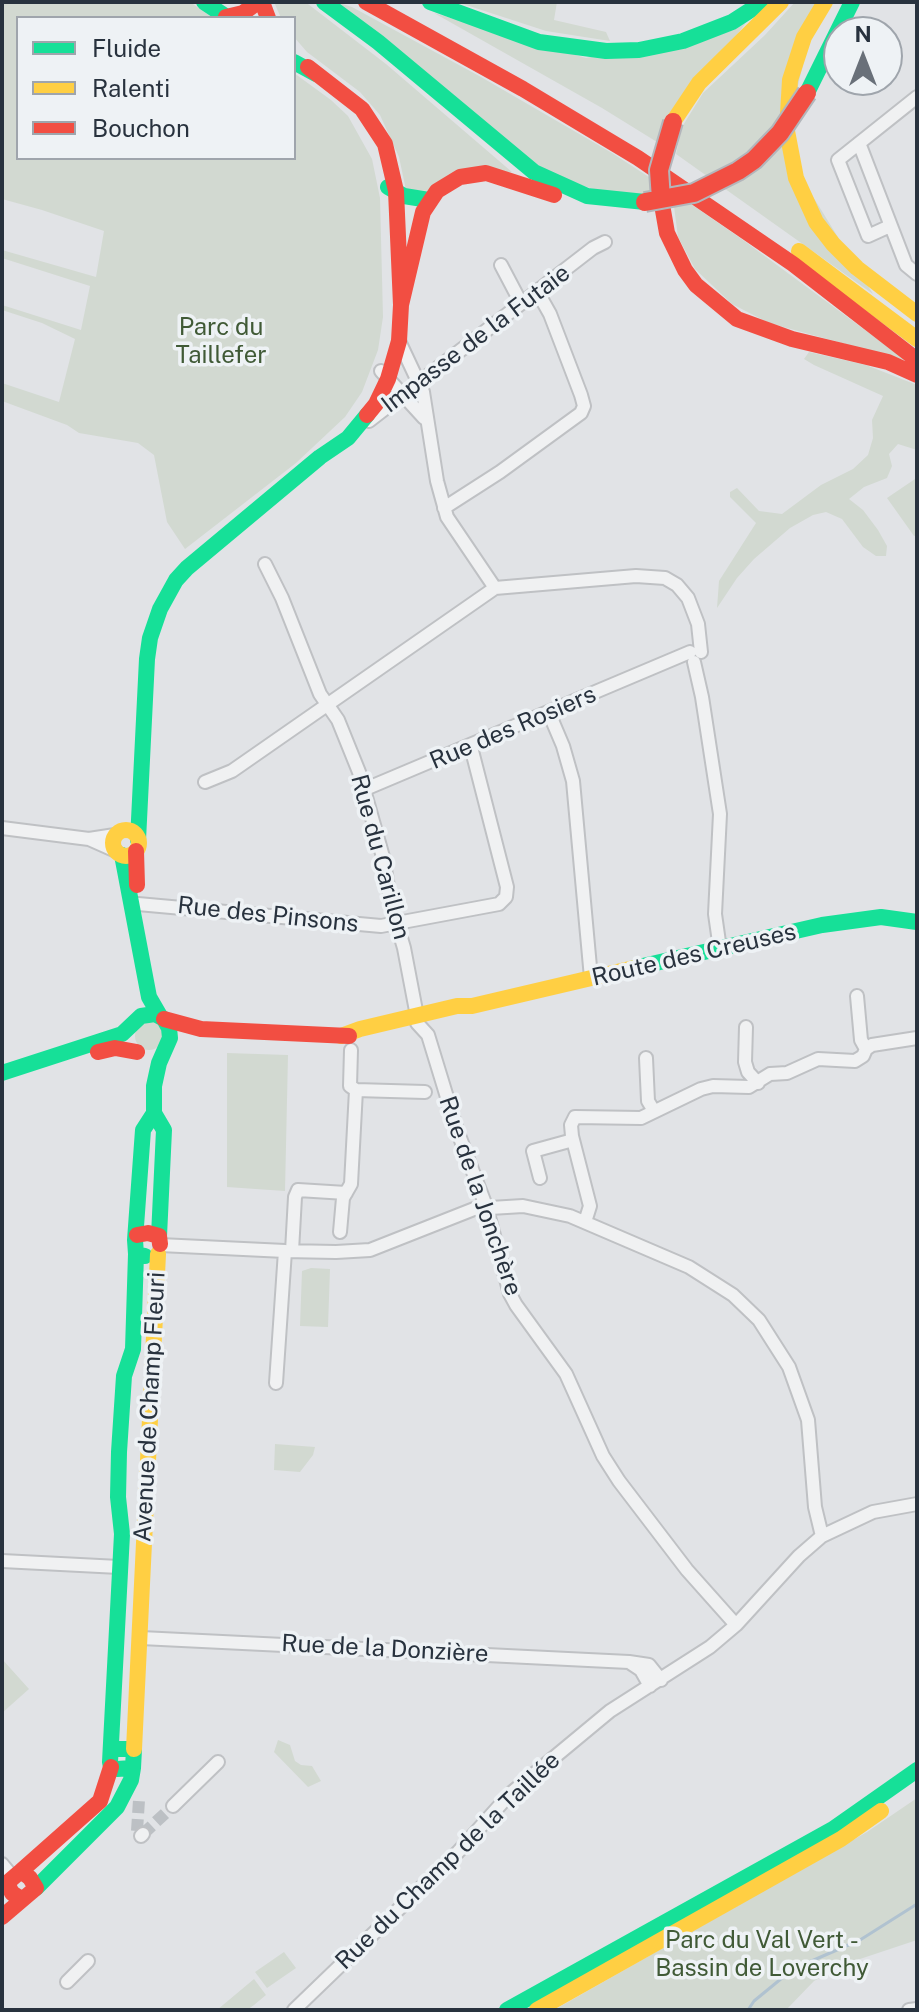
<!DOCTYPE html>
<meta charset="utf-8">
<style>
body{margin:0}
#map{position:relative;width:919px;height:2012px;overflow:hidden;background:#e1e3e6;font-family:"Public Sans",sans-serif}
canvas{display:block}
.frame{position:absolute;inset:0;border:4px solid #28323e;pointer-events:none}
.legend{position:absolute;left:16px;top:16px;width:280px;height:144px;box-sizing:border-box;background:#eef2f5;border:2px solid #9fa5ac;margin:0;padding:10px 14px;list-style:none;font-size:24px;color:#28323e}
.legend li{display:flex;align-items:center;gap:16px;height:40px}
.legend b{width:40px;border:2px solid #9fa5ac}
.north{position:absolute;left:823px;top:16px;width:80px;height:80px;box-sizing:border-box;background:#eef2f5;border:2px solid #9fa5ac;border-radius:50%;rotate:0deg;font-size:22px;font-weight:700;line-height:32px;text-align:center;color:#28323e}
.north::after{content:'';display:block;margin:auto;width:28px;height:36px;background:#697079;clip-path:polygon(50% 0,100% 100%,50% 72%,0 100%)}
</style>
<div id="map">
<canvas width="919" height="2012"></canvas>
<div class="frame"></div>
<ul class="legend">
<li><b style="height:10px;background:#16e098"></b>Fluide</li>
<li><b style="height:10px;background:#ffcf43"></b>Ralenti</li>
<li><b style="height:10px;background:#f24e42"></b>Bouchon</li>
</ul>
<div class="north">N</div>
</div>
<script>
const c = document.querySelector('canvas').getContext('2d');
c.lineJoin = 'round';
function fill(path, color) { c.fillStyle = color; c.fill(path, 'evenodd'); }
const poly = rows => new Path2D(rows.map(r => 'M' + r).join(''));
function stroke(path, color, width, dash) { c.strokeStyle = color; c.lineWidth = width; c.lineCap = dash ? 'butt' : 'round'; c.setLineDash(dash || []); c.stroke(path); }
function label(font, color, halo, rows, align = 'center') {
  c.font = font + ' "Public Sans",sans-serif'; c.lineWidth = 7; c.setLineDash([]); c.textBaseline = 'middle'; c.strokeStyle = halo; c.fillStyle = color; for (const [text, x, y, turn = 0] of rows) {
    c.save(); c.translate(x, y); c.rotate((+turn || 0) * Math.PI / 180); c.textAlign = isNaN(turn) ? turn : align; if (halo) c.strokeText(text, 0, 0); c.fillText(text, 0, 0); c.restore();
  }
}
fill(poly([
 [2,2,190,2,213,18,18,18,18,158,294,158,294,73,331,100,348,116,372,159,380,198,383,317,378,350,362,392,345,417,296,463,185,549,167,522,154,455,138,443,79,433,67,425,2,401,2,383,59,402,75,339,42,323,2,310,2,305,81,330,90,286,2,258,2,250,96,277,104,231,42,210,2,199],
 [274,2,308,4,386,64,512,172,432,191,406,190,399,157,380,115,360,92,307,52,294,37,294,18,281,18],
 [336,2,352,7,481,77,612,153,652,179,652,196,620,197,551,176],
 [457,2,557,2,554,20,606,32,610,41,546,31],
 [795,2,818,2,783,148,873,294,676,154,682,127,703,93,765,35],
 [434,13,586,58,748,20,657,142,602,108],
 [672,191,743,240,907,361,769,323,732,304,695,269,678,237],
 [809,352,866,365,917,385,917,450,898,444,889,454,892,466,887,478,864,487,849,499,863,510,878,530,887,546,886,556,876,556,863,547,842,519,826,512,813,515,790,528,754,559,737,578,717,608,719,581,756,523,730,497,730,492,737,488,759,511,782,514,821,485,853,469,868,455,873,438,872,420,883,396,814,365,804,359],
 [915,479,917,535,914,536,887,498],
 '135 1036a14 14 0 1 1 28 0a14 14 0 1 1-28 0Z',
 [227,1053,288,1055,285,1191,227,1187],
 [311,1268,330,1269,328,1327,300,1326,302,1271],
 [275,1444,315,1447,313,1455,300,1472,274,1470],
 [2,1659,29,1689,2,1713],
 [278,1740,290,1745,295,1761,301,1765,312,1766,321,1781,308,1787,274,1752],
 [917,1798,917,1940,848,1963,814,1981,786,2010,554,2010,867,1832],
 [284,1952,296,1968,267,1988,255,1972],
 [254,1979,266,1995,254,2005,247,2010,217,2010]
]), '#d2d9d1');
stroke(poly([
 [748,2010,754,2001,793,1969,860,1940,917,1904]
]), '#b0c2d0', 3);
stroke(poly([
 [137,1831,139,1800],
 [143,1834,173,1806]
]), '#bcc0c4', 12, [12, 6]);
const street = poly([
 [859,143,906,265,917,274],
 [890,226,868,236,838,160,917,97],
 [501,265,521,303],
 [399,341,423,392,437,481,447,517,495,588],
 [381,371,424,418],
 [369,421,593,248,605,242],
 [444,508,500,472,581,413,584,406,581,395,550,314,537,291],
 [265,564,282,598,320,694,338,720,359,772,383,857,391,904,404,948,417,1016],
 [694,662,702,697,720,814,715,914,720,949],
 [549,713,563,746,573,781,591,978],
 [205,782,232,771,495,588,636,576,665,578,677,585,688,598,698,624,701,652],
 [363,790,690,652],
 [2,828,89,839,116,851],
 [89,839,115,835],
 [138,904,381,926,499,904,506,897,507,887,471,747],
 [857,996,861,1040,866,1049],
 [417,1023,428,1035,457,1130,486,1206,510,1294,516,1305,566,1374,603,1456,619,1481,687,1570,736,1625],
 [746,1027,745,1062,748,1072,758,1083],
 [646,1058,648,1101,654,1111],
 [356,1090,425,1092],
 [540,1178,533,1151,573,1140],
 [585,1222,590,1206,572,1136,571,1125,575,1117,641,1118,701,1089,713,1086,749,1087,770,1074,787,1073,818,1059,855,1061,863,1056,866,1049,872,1045,917,1038],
 [340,1232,343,1198,351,1184,356,1090,350,1086,351,1050],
 [160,1245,285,1251,336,1252,370,1250,474,1209,523,1206,570,1216,689,1267,733,1295,759,1320,789,1367,808,1420,815,1507,822,1536],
 [292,1251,295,1197,298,1190,346,1193],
 [276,1383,285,1251],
 [2,1561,119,1567],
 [141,1638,629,1662],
 [650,1686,641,1670,629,1662,649,1665,661,1680],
 [173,1806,218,1762],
 [141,1836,143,1834],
 [2,1864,12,1876],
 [67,1982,88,1961],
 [294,2010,458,1852,510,1794,610,1711,710,1647,736,1625,799,1556,822,1536,873,1512,917,1504],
 [909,2010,917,2009]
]);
stroke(street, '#bfc1c4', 16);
stroke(street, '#f0f1f2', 12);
stroke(poly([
 [204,2,228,18],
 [324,2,378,42,534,172,587,196,645,202],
 [430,2,539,42,606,51,639,50,683,41,732,22,763,2],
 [294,62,316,74],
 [807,93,852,2],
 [388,187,404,196,429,200],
 [138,840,147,659,150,638,160,609,176,580,187,568,320,457,348,438,367,415],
 [122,855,149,997,160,1016],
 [634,968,822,925,881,917,917,922],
 [2,1073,122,1034,141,1016,155,1014,164,1019,169,1028,170,1038,159,1063,154,1086,154,1113,164,1130,159,1236],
 [145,1256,136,1254,135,1240,143,1130,154,1113],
 [112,1749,134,1749,133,1768,117,1769,111,1767,110,1762,122,1534,118,1497,119,1452,124,1376,133,1349,136,1254],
 [36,1888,117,1807,131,1780,133,1768],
 [507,2010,833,1829,917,1770]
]), '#16e098', 16);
stroke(poly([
 [825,2,804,37,790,80,787,131,796,178,816,222,833,244,857,268,917,314],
 [673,122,699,83,781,2],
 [799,251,917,339],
 '113 843a13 13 0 1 1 26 0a13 13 0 1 1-26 0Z',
 [341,1036,360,1029,457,1006,472,1006,634,968],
 [134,1749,158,1254],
 [537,2010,841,1839,881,1811]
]), '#ffcf43', 16);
stroke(poly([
 [262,2,268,18],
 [366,2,523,89,638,158,793,264,917,360],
 [226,17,243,13,258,2],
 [308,67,362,109,385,144,396,191,401,305,399,341,388,379,376,404,367,415],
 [661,199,667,233,685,270,696,285,737,319,792,339,888,362,917,375],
 [401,305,423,212,437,191,460,177,486,173,554,195],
 [136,851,137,885],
 [164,1019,201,1029,349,1036],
 [98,1052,115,1048,137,1052],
 [137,1235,148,1233,159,1236,160,1244],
 [21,1871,100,1801,111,1767],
 [2,1917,36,1888,30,1878,21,1871,7,1883,12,1893,21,1899]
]), '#f24e42', 16);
const jamBridge = poly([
 [661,199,659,170,673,122],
 [645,202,694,193,738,171,754,160,780,133,807,93]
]);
stroke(jamBridge, '#b3b6bb', 22, []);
stroke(jamBridge, '#f24e42', 18);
label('24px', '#405a36', '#eef2f5', [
 ["Parc du",221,328],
 ["Taillefer",221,356],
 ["Parc du Val Vert -",762,1941],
 ["Bassin de Loverchy",762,1969]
]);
label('24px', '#28323e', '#eef2f5', [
 ["Impasse de la Futaie",476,339,-37],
 ["Rue des Rosiers",513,728,-23],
 ["Rue du Carillon",380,857,75],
 ["Rue des Pinsons",268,915,6],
 ["Route des Creuses",694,955,-13],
 ["Rue de la Jonchère",480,1196,71],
 ["Avenue de Champ Fleuri",150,1407,-87],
 ["Rue de la Donzière",385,1649,3],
 ["Rue du Champ de la Taillée",448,1861,-44]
]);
</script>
